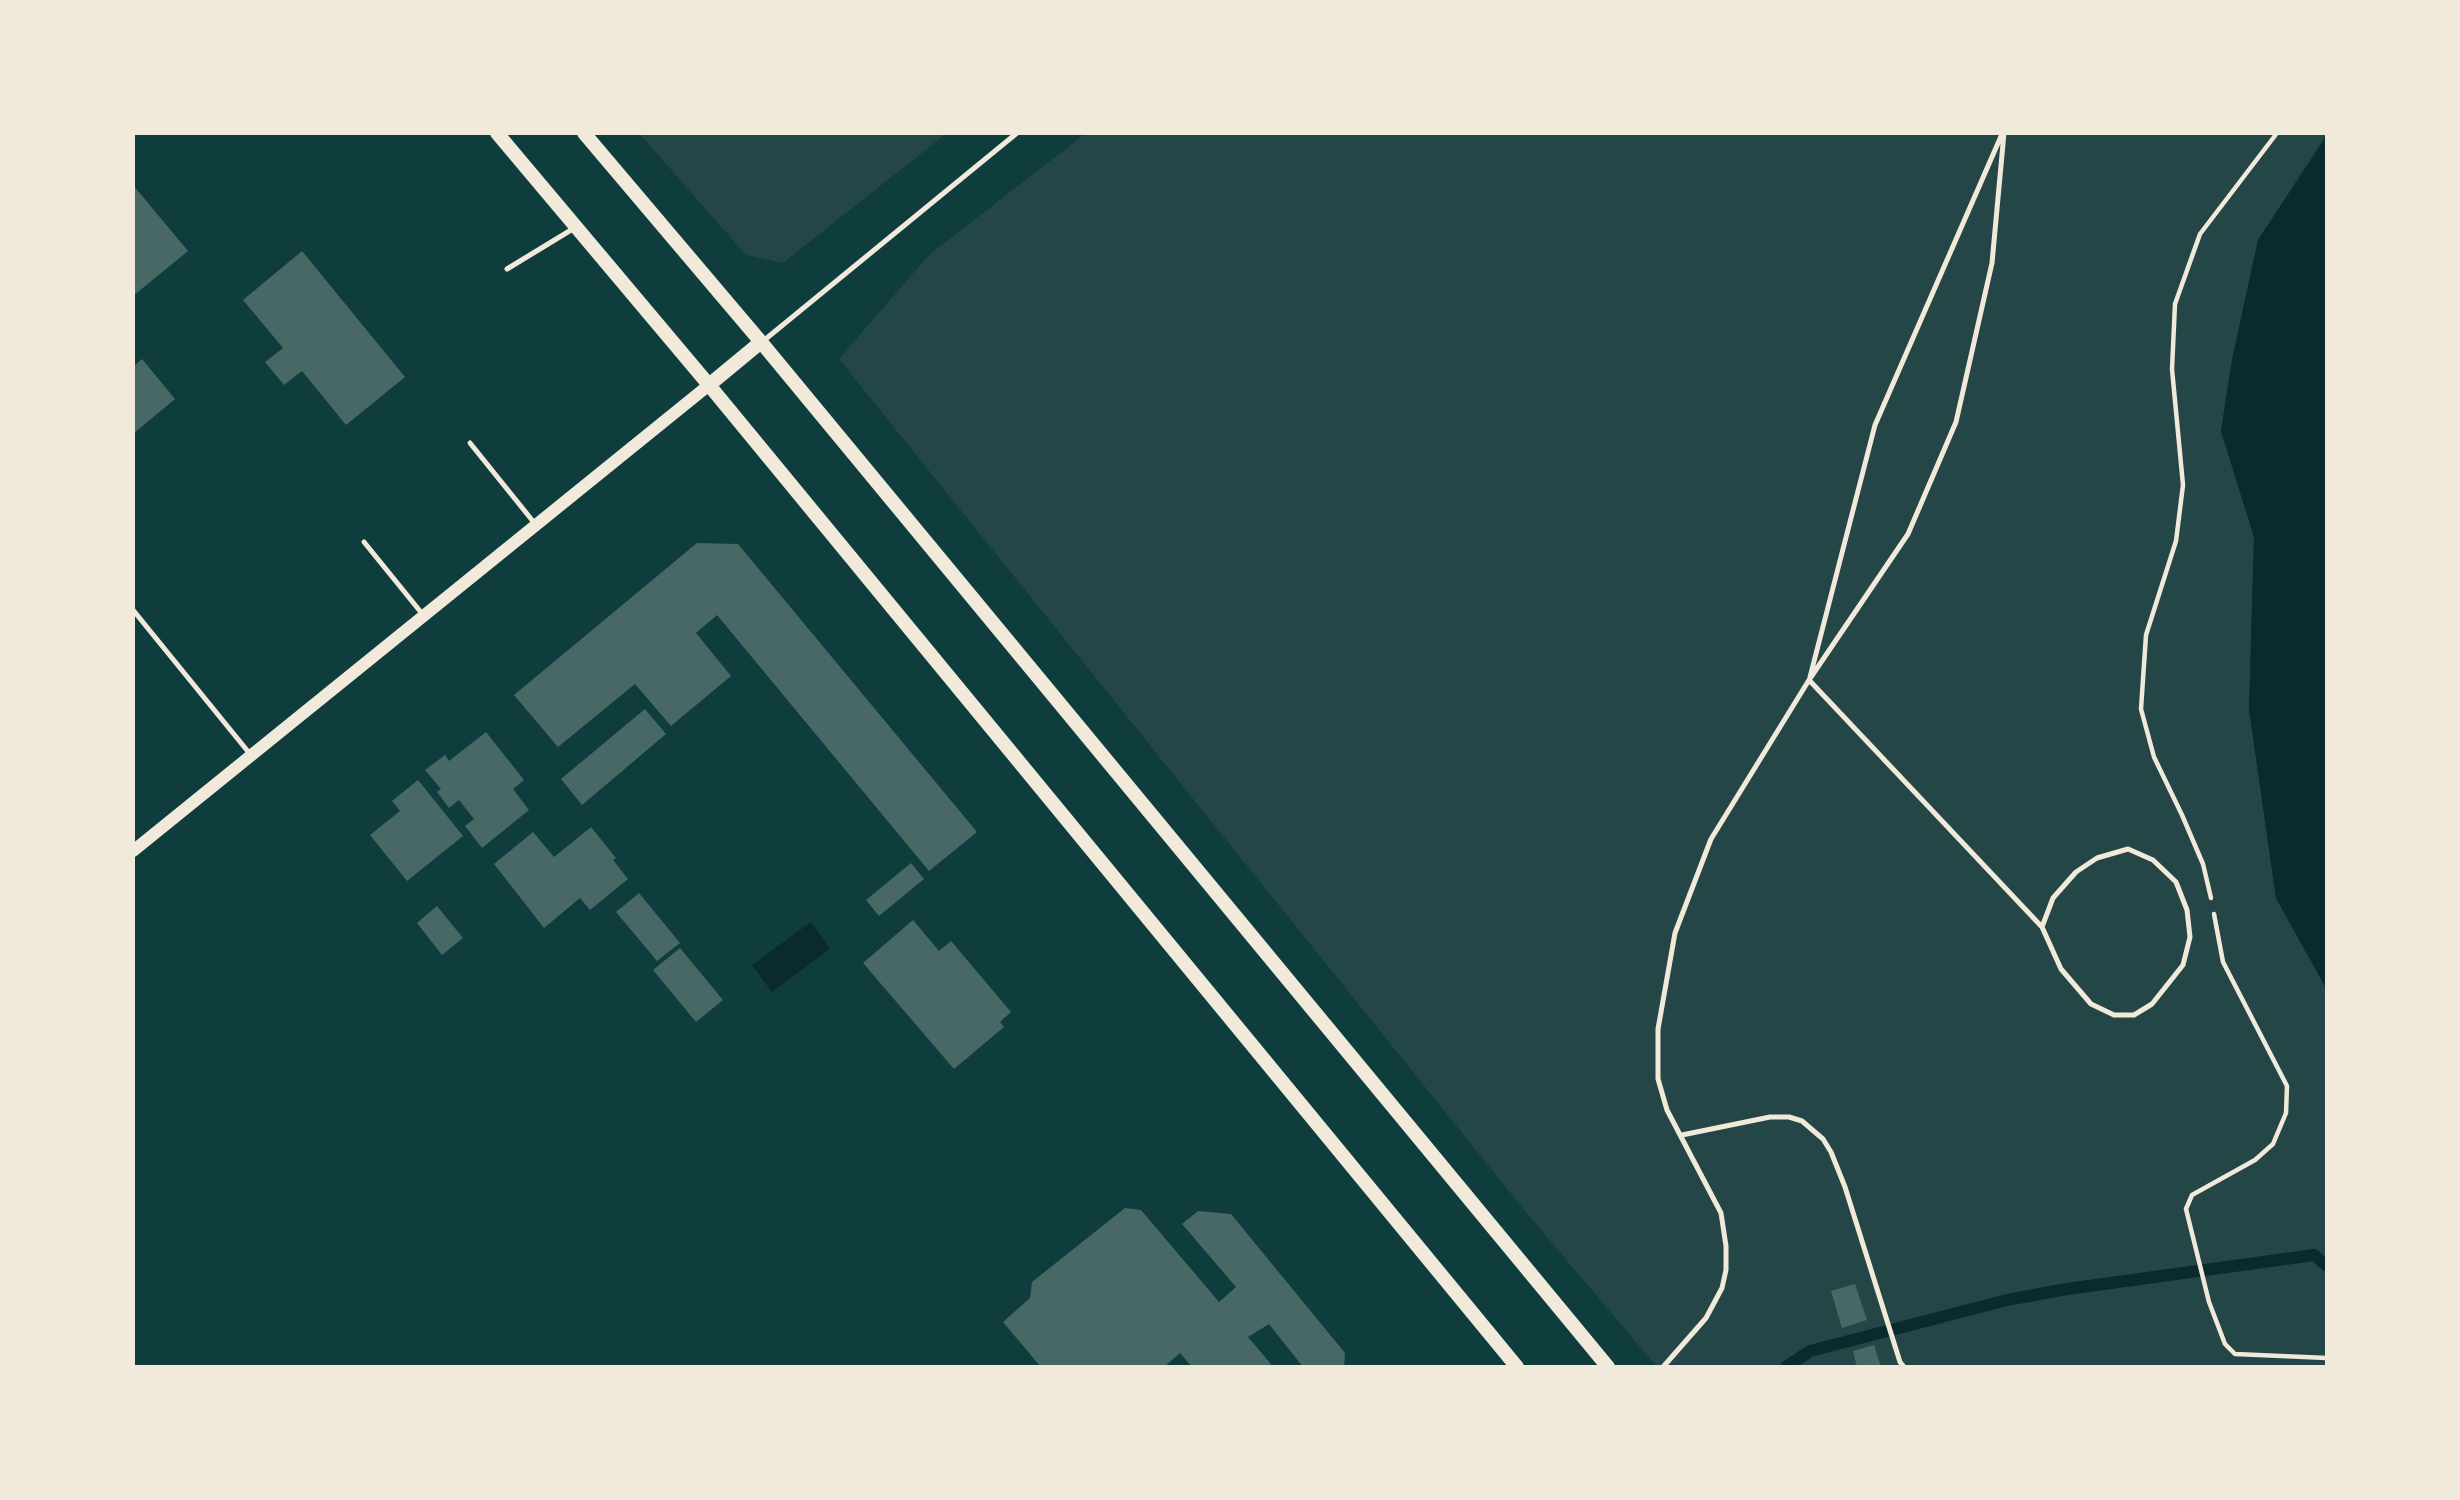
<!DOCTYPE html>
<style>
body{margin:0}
#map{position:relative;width:2460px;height:1500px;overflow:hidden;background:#0f3d3e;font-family:"Sofia Sans Condensed",sans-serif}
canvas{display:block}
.frame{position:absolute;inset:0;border:135px solid #f1e9da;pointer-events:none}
</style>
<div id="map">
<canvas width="2460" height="1500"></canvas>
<div class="frame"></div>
</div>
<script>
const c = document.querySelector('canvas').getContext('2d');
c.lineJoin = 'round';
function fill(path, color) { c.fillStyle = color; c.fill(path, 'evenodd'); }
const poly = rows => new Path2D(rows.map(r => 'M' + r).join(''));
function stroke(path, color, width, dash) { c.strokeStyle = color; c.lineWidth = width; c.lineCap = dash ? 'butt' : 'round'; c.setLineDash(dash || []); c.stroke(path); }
fill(poly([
 [639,133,947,133,783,263,746,255],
 [1086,133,2327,133,2258,240,2232,360,2221,431,2254,537,2249,709,2276,898,2327,990,2327,1367,1657,1367,1525,1211,839,359,929,255]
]), '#244646');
fill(poly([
 [2327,136,2327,990,2276,898,2249,709,2254,537,2221,431,2232,360,2258,240],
 [811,922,830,949,772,992,752,965]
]), '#0a2a2b');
stroke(poly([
 [1786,1367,1810,1351,2007,1300,2067,1289,2314,1255,2327,1266]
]), '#0a2a2b', 12);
fill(poly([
 [133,185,188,251,133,296],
 [302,251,405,377,346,425,302,371,284,385,265,362,283,348,243,300],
 [142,359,175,399,133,434,133,367],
 [697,543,738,544,977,832,929,871,717,615,696,633,731,676,671,726,635,684,558,747,514,695],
 [645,709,666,734,582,805,561,779],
 [486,732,524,780,513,789,529,810,482,848,465,826,474,819,459,800,449,808,437,792,441,789,425,770,445,755,449,761],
 [418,780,463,836,407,881,370,835,400,811,392,801],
 [591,827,616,858,613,860,628,879,590,910,580,898,544,928,494,864,533,832,554,857],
 [911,863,924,879,879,916,866,900],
 [639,893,680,943,657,961,616,912],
 [437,906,463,938,442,955,417,923],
 [913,920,939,951,951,941,1011,1012,1000,1022,1004,1027,954,1069,863,963],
 [680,948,723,1000,696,1022,653,970],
 [1125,1208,1141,1210,1219,1302,1236,1287,1182,1224,1198,1211,1231,1214,1345,1353,1344,1367,1303,1367,1269,1324,1248,1337,1271,1364,1268,1367,1192,1367,1180,1353,1164,1367,1041,1367,1003,1322,1030,1298,1032,1282],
 [1855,1284,1867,1320,1842,1328,1831,1291],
 [1874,1345,1881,1367,1857,1367,1853,1351]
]), '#486865');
stroke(poly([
 [2211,898,2203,864,2182,815,2154,757,2141,709,2146,635,2176,541,2183,485,2172,369,2175,304,2200,234,2277,133],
 [2214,914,2223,962,2287,1086,2286,1113,2273,1144,2255,1160,2192,1195,2186,1209,2209,1302,2225,1344,2235,1354,2327,1358]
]), '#f1e9da', 4.5);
stroke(poly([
 [507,269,576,227],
 [762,342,1017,133],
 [470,443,536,525],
 [364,542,424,616],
 [133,610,250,754],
 [1810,677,1875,425,2002,134],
 [1809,680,2042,927,2061,969,2091,1004,2114,1015,2134,1015,2152,1004,2183,965,2190,937,2187,910,2176,882,2153,860,2128,849,2097,858,2076,872,2053,898,2042,927],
 [1682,1135,1770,1117,1789,1117,1802,1121,1823,1139,1831,1152,1845,1187,1900,1362,1904,1367],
 [1663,1367,1706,1318,1722,1288,1726,1270,1726,1246,1721,1213,1667,1110,1658,1079,1658,1029,1675,933,1711,839,1809,680,1908,534,1956,422,1992,263,2004,133]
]), '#f1e9da', 5);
stroke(poly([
 [133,851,709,385]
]), '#f1e9da', 12);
stroke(poly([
 [497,133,709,385,1517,1367],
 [584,133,761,342,1608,1367],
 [709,385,761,342]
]), '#f1e9da', 14);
</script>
